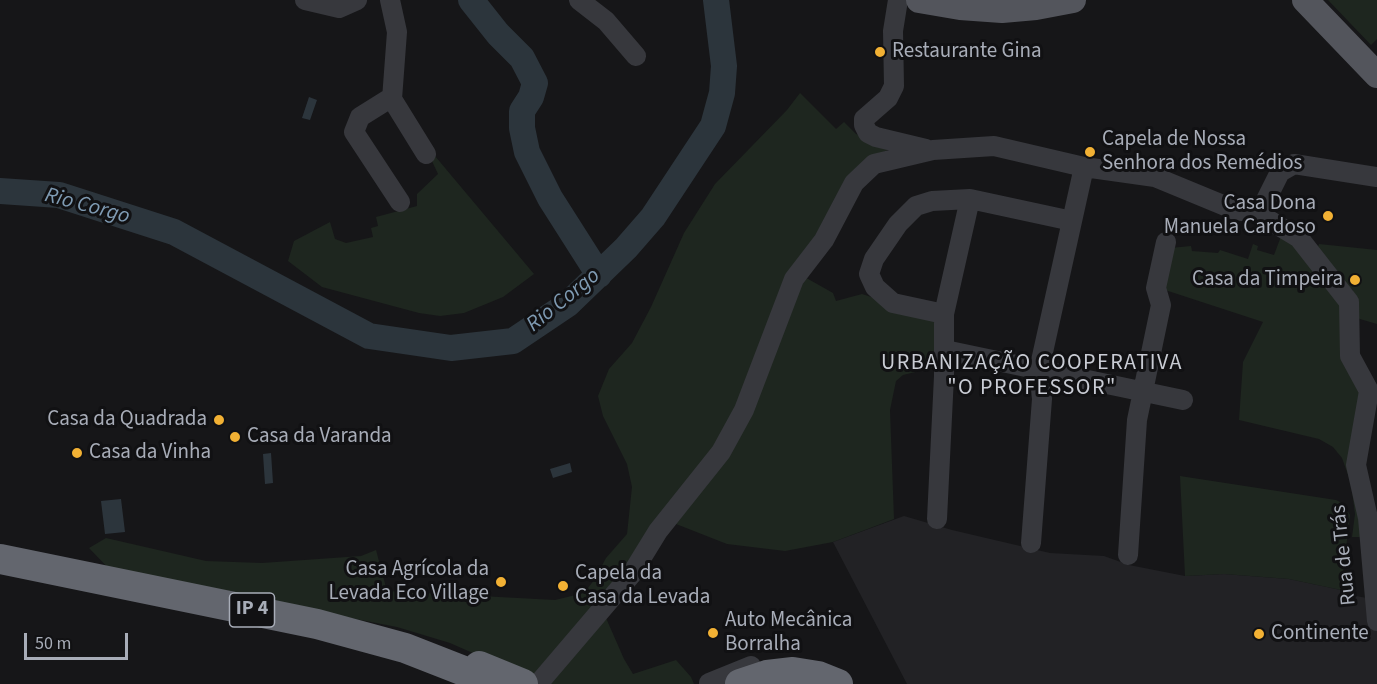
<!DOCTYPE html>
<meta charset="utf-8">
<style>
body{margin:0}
#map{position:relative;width:1377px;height:684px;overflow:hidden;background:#161618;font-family:"Source Sans 3",sans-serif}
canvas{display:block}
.scale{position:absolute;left:24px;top:633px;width:104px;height:27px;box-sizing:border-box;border:3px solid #a8adb8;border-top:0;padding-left:8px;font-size:18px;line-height:21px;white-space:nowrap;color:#a8adb8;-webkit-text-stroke:4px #111113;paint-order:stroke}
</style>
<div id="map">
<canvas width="1377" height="684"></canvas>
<div class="scale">50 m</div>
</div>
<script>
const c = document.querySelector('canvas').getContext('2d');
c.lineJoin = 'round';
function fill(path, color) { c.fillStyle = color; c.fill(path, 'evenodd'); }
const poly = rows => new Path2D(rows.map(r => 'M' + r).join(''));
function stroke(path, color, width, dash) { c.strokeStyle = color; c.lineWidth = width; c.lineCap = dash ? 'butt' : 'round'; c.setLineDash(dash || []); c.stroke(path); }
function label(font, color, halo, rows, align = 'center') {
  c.font = font + ' "Source Sans 3",sans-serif'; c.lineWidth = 6; c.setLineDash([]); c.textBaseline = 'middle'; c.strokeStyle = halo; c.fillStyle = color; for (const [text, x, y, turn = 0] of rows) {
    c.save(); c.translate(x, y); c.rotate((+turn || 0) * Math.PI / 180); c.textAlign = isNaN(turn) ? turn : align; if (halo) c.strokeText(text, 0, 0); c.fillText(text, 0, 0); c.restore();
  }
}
fill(poly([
 [904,516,952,530,1050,553,1104,556,1129,565,1185,576,1224,574,1289,579,1346,591,1350,595,1367,598,1377,628,1377,684,907,684,833,542]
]), '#222225');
fill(poly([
 [1328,0,1377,0,1377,39,1371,45],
 [800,93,836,129,844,122,856,134,893,147,880,154,794,271,833,293,836,301,862,294,936,318,936,367,903,375,896,381,890,410,894,519,833,542,785,551,727,544,676,524,642,566,606,618,624,659,633,674,676,660,691,677,694,684,543,684,450,643,397,627,112,572,89,548,106,538,206,561,262,563,361,556,376,550,387,591,555,600,584,593,595,579,606,558,627,534,632,487,627,464,603,416,598,396,609,369,632,343,651,307,684,233,715,184,787,110],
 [435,156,534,274,503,297,464,313,440,316,419,313,322,287,288,261,294,241,330,222,335,239,346,243,373,237,371,228,378,226,376,217,417,206,417,194,438,174,431,159],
 [1283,231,1347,300,1367,393,1357,438,1367,537,1352,537,1355,514,1351,483,1342,458,1333,447,1319,439,1239,420,1243,362,1263,322,1162,289,1170,248,1191,246,1192,251,1218,253,1220,250,1248,259,1253,244,1258,246,1257,250,1274,255],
 [1319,244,1377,250,1377,324,1353,317,1350,303,1353,290,1341,287,1315,254],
 [1180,476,1336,500,1342,503,1350,515,1341,590,1289,579,1224,574,1185,576]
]), '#1e261f');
fill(poly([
 [309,97,317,100,310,120,302,118],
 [271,453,273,483,265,484,263,454],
 [570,463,572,472,553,478,550,469],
 [121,499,125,532,105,534,101,501]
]), '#2c353c');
stroke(poly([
 [471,0,498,34,522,58,535,83,531,97,522,111,522,128,527,152,550,198,599,275],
 [0,191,59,195,174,232,369,336,451,348,513,341,568,304,626,248,653,217,713,126,722,93,724,66,716,0]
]), '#2c353c', 26);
stroke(poly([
 [305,0,339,8,357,0],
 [390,0,397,32,392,99,426,154],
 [579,0,606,21,636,56],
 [898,0,893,31,894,86,888,98,864,119,864,125,868,133,876,137,926,149],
 [392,97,360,117,354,132,400,202],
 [1254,211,1299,238,1349,302,1350,356,1369,391,1356,465,1368,518,1377,621],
 [944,314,893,303,875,287,869,274,874,259,898,224,916,206,932,201,970,199,1072,221],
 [945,350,1183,400],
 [937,519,944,376,944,314,970,199],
 [1031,543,1042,399,1039,370,1084,167],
 [1128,555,1137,420,1161,305,1156,288,1166,242],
 [709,683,751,666],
 [538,684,631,575,658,531,721,452,744,410,794,279,824,240,854,183,874,164,933,150,994,146,1084,167,1155,177,1235,210,1247,212,1264,204,1280,172,1294,164,1377,177]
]), '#37383d', 20);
stroke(poly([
 [919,0,960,7,1002,10,1036,7,1073,0],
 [1305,0,1377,75]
]), '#53555c', 26);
stroke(poly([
 [0,559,317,624,405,648,497,684],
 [479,666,523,684],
 [740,684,767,675,793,672,818,676,838,684]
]), '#63666e', 30);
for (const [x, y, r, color] of [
 [880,52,6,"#f2b134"],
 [1090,152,6,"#f2b134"],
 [1328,216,6,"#f2b134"],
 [1355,280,6,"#f2b134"],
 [219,420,6,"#f2b134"],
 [235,437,6,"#f2b134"],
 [77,453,6,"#f2b134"],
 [501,582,6,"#f2b134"],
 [563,586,6,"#f2b134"],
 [713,633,6,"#f2b134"],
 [1259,634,6,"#f2b134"]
]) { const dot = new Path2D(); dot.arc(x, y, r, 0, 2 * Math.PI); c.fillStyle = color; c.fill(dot); stroke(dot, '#111113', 2); }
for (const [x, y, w] of [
 [252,610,45]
]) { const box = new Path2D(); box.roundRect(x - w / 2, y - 17, w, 34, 4.5); c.fillStyle = '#111113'; c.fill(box); stroke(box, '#a8adb8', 1.5); }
label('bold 20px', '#a8adb8', null, [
 ["IP 4",252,610]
]);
label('21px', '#a8adb8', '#111113', [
 ["Restaurante Gina",892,52],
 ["Capela de Nossa",1102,140],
 ["Senhora dos Remédios",1102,164],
 ["Casa Dona",1316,204,"right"],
 ["Manuela Cardoso",1316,228,"right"],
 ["Casa da Timpeira",1343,280,"right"],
 ["Casa da Quadrada",207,420,"right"],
 ["Casa da Varanda",247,437],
 ["Casa da Vinha",89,453],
 ["Casa Agrícola da",489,570,"right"],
 ["Levada Eco Village",489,594,"right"],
 ["Capela da",575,574],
 ["Casa da Levada",575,598],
 ["Auto Mecânica",725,621],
 ["Borralha",725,645],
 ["Continente",1271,634]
], 'left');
label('21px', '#a8adb8', '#111113', [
 ["Rua de Trás",1345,555,-96]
]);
label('italic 22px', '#7f9bb3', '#111113', [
 ["Rio Corgo",87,207,15],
 ["Rio Corgo",564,301,-39]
]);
c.letterSpacing = '1.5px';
label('22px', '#c9ccd4', '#111113', [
 ["URBANIZAÇÃO COOPERATIVA",1032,364],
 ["\"O PROFESSOR\"",1032,389]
]);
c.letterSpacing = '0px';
</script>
